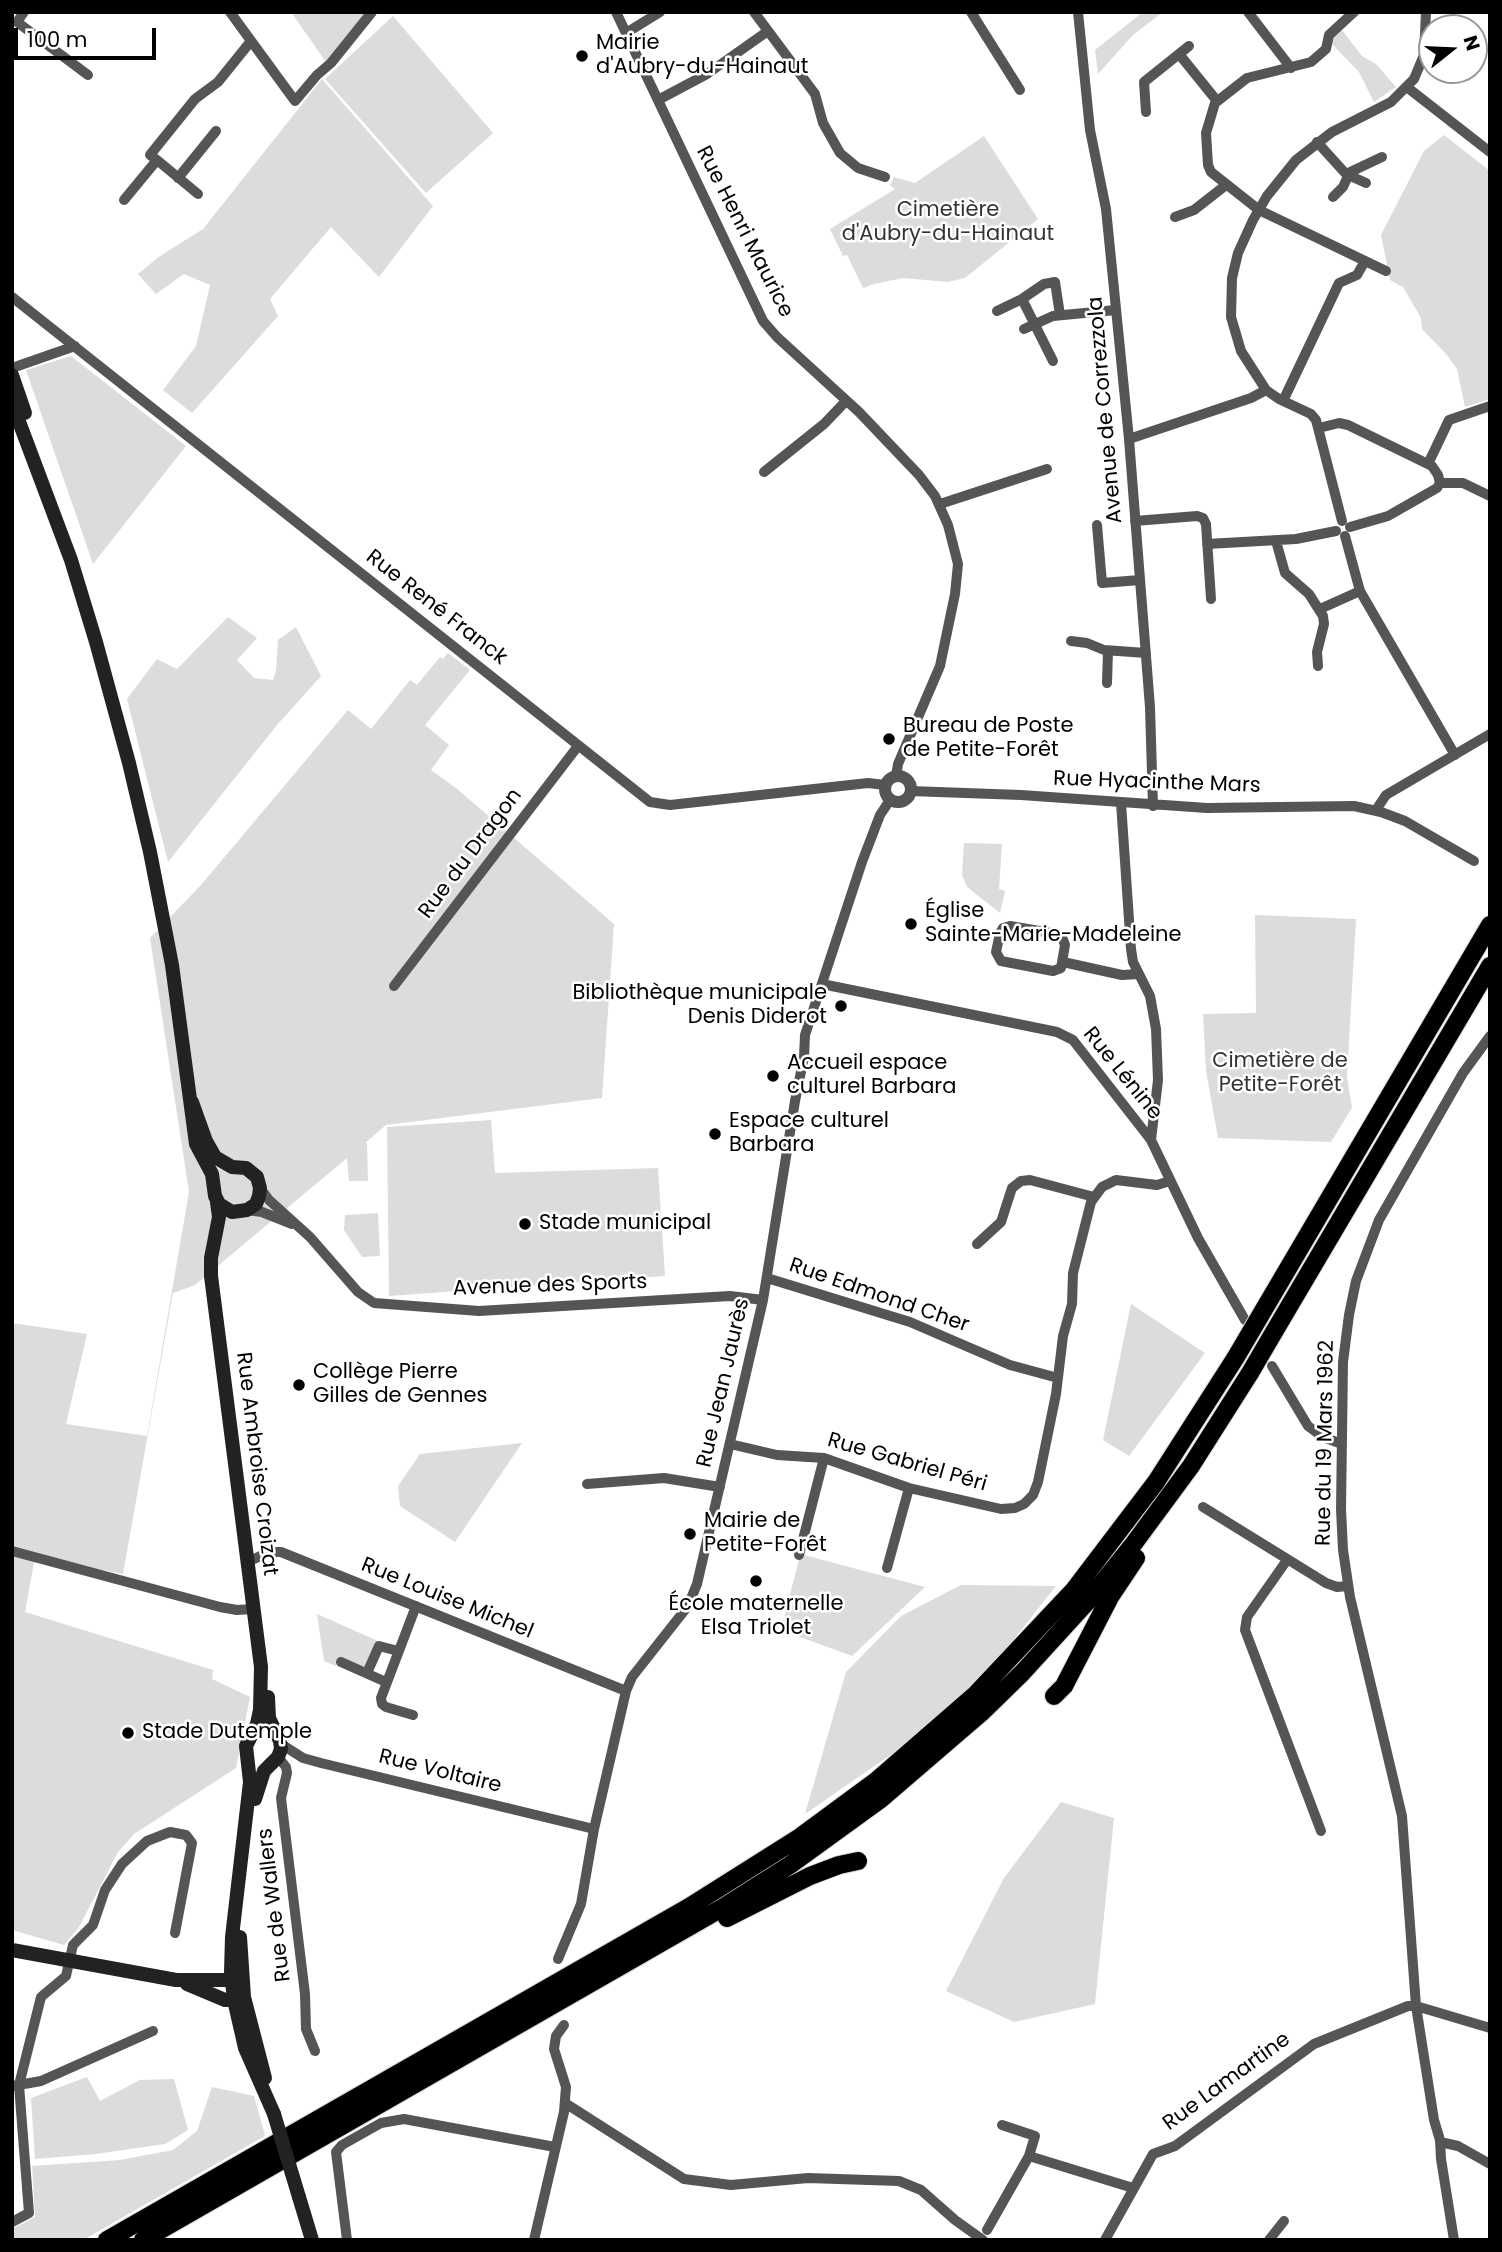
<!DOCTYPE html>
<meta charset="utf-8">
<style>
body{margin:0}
#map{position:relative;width:1502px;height:2252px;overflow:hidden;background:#fff;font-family:Poppins,sans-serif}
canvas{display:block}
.frame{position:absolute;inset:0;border:14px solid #000;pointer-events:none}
.north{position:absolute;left:1418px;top:14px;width:70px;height:70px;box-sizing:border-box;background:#fff;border:2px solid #999;border-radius:50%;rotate:72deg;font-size:19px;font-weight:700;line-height:28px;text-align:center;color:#000}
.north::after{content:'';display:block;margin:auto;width:24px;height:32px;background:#000;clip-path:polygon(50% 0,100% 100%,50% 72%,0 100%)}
.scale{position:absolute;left:14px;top:28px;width:142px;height:32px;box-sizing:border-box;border:4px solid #000;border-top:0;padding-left:9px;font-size:21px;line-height:24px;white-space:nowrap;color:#000;-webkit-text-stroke:5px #fff;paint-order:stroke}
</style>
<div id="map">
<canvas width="1502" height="2252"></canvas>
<div class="frame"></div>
<div class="north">N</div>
<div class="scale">100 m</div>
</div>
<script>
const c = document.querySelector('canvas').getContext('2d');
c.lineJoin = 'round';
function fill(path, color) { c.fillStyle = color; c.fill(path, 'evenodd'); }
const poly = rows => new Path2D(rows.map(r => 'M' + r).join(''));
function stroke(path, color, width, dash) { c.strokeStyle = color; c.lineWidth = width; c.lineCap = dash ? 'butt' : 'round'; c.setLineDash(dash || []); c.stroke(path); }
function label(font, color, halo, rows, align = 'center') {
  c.font = font + ' Poppins,sans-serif'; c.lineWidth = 5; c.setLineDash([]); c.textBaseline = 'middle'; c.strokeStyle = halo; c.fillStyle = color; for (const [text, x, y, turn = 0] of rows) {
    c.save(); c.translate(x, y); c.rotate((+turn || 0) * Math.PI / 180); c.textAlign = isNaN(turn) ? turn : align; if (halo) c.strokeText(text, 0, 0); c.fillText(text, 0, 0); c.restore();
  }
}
fill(poly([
 [291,12,369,12,326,62],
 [1143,12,1163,12,1133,35,1098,74,1095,50],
 [393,16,493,133,426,193,325,79],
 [1342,30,1362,56,1376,64,1396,87,1374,102,1359,72,1331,43,1332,38],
 [322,79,433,206,379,277,331,227,270,299,278,316,192,413,163,390,196,346,210,285,184,274,156,294,138,274,160,256,203,229],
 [1444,135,1490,171,1490,399,1465,407,1457,369,1447,355,1422,329,1421,318,1403,287,1390,280,1381,235,1424,151],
 [984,136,1038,219,965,278,948,282,903,278,874,284,863,288,847,255,843,256,830,229,895,189,890,185,894,177,915,183],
 [71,356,186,446,93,564,26,370],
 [228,617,257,638,237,660,254,678,273,680,276,671,278,640,296,627,321,676,277,725,168,862,127,699,157,659,177,669],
 [448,653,470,670,425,725,449,745,431,770,456,788,614,924,602,1098,386,1125,365,1143,367,1143,368,1181,349,1181,347,1158,195,1285,173,1293,123,1574,35,1557,25,1612,213,1670,212,1679,250,1697,236,1768,134,1834,118,1852,79,1927,64,1945,12,1930,12,1323,87,1334,66,1424,147,1436,189,1192,150,938,201,885,348,710,371,729,410,680,417,685,440,657,443,659],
 [964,843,1002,844,999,889,1005,891,1000,913,967,887,962,875],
 [1255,915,1356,919,1347,1077,1352,1108,1331,1142,1218,1138,1206,1071,1203,1014,1256,1013],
 [491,1120,495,1173,658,1168,665,1276,389,1296,387,1127],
 [378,1213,380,1256,362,1257,344,1230,345,1215],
 [1131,1304,1205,1353,1129,1456,1103,1440],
 [522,1443,455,1542,400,1506,398,1486,420,1454],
 [804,1555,925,1587,852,1656,781,1630,799,1559],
 [961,1585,1056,1586,992,1667,915,1738,805,1814,846,1672,901,1616],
 [317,1614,378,1641,368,1665,361,1667,339,1659,336,1666,324,1661],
 [1061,1802,1114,1818,1095,2004,1014,2022,946,1991,1004,1878],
 [87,2077,100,2101,140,2080,174,2079,188,2130,165,2144,96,2154,35,2159,31,2098],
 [212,2087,254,2096,265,2136,83,2240,12,2240,12,2229,35,2217,32,2166,120,2160,173,2150,197,2131]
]), '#dcdcdc');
const motorway = poly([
 [1263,1311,1490,925],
 [1274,1332,1490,966],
 [1054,1696,1064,1686,1110,1597,1136,1558],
 [727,1918,810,1876,839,1865,858,1861],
 [107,2240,689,1907,800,1837,876,1781,976,1694,1074,1590,1156,1482,1236,1357],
 [143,2240,722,1908,790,1865,881,1799,981,1713,1022,1673,1086,1603,1132,1546,1191,1466,1250,1373]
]);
stroke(motorway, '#dbdbdb', 20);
stroke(poly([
 [24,12,17,22,88,75],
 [230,12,295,101,317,75,331,63,372,12],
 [616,12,763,321,777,337,859,412,919,475,935,496,948,525,958,564,955,594,940,666,898,764,896,776],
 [754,12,815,94,823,123,840,153,858,168,885,177],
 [971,12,1020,90],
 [1078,12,1090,130,1106,209,1129,439,1150,707,1153,806],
 [1248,12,1291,68],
 [1354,12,1329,35,1326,49,1311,62,1247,78,1215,103,1206,133,1208,165,1211,172,1259,210,1386,271],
 [626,33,660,12],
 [1179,54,1217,101],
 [1408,88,1490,152],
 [658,100,707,74,768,31],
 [1146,112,1144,82,1189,46],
 [1317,142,1346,174,1366,183],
 [157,160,198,194],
 [1346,174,1382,157],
 [178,178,216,131],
 [1333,197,1343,187,1348,176],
 [124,200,157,160,150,155,195,99,218,82,251,41],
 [1175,217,1194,210,1226,185],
 [12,297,650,802,670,805,868,783,885,785],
 [1022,299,1053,361],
 [997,311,1022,299,1044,284,1055,282,1060,315],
 [1024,329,1053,316,1116,310],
 [12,368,75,346],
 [1283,401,1339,283,1357,275,1365,261],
 [1319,428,1339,423,1348,425,1432,466,1438,475,1440,483],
 [1129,439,1251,398,1266,390],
 [1428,464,1449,420,1490,406],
 [764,472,824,424,846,401],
 [1440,483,1463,483,1490,496],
 [940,504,1047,469],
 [1135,521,1197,516,1203,518,1206,524,1211,599],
 [1342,521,1316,420,1311,414,1279,399,1266,390,1241,351,1231,317,1232,278,1238,253,1253,220,1267,196,1296,160,1332,132,1391,102,1414,79,1424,55,1426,12],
 [1097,525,1102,583,1140,580],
 [1350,527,1388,516,1437,488,1440,483],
 [1345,536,1360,591,1455,755],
 [1276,541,1285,573,1309,594,1323,616,1324,624,1317,652,1318,666],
 [1207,544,1296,539,1336,531],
 [1320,609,1360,591],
 [1071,641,1087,643,1104,650,1146,653],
 [1107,683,1108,651],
 [910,791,1021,795,1207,808,1354,806,1381,812,1405,821,1474,861],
 [1121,803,1131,949,1133,962,1150,996,1156,1029,1158,1080,1151,1140],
 [1376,810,1386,795,1490,734],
 [1010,926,1057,934,1062,937,1065,945,1061,968,1053,971,1001,961,996,952,1000,933,1003,928,1010,926],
 [1063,962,1122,975,1139,974],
 [822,984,1057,1032,1073,1040,1151,1140,1198,1238,1245,1320],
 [394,986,578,746],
 [260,1188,269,1200,310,1237,358,1292,374,1303,479,1311,730,1296,763,1300],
 [247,1210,262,1212,292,1224],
 [977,1244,1001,1222,1012,1188,1021,1181,1030,1180,1094,1197],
 [767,1278,910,1322,1010,1365,1058,1378],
 [1272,1366,1308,1426,1323,1437,1342,1444],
 [730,1444,777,1455,824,1458,909,1488,1001,1509,1015,1508,1024,1504,1033,1495,1038,1482,1056,1394,1063,1336,1072,1304,1073,1273,1091,1202,1102,1187,1116,1180,1157,1185,1170,1181],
 [587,1484,664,1478,720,1487],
 [1203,1507,1326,1583,1337,1587,1348,1586],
 [12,1551,220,1607,237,1610,253,1609],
 [799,1555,824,1458],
 [254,1559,269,1552,281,1552,626,1691],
 [1287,1560,1247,1617,1245,1630,1321,1831],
 [887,1568,909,1488],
 [341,1662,386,1682],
 [367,1673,379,1646,398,1651],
 [413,1715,386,1707,382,1704,381,1698,416,1606],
 [281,1744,303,1758,321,1763,594,1829],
 [278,1757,286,1767,287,1773,281,1798,305,1994,306,2029,315,2051],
 [558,1959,581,1904,594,1829,626,1691,632,1677,688,1606,697,1584,763,1300,795,1101,804,1057,805,1035,862,862,880,815,890,800],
 [13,2086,41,2081,153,2031],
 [565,2103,684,2179,731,2185,808,2178,899,2181,921,2190,955,2220,983,2240],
 [1440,2142,1458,2146,1490,2164],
 [1029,2156,1133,2188],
 [12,2222,29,2213,19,2085,41,1997,66,1976,73,1945,93,1925,105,1890,122,1864,147,1841,170,1832,186,1835,192,1843,175,1933],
 [987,2230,1029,2156,1035,2136,1002,2125],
 [347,2240,336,2152,342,2145,381,2123,404,2119,555,2147],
 [534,2240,564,2112,566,2087,554,2049,556,2036,564,2025],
 [1105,2240,1153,2154,1175,2146,1314,2044,1408,2006,1416,2006,1490,2028],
 [1269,2240,1284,2221],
 [1454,2240,1441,2159,1440,2140,1434,2120,1416,2006,1402,1816,1350,1597,1343,1550,1341,1509,1343,1362,1349,1315,1356,1281,1379,1220,1463,1073,1490,1036]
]), '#555', 10);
stroke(poly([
 '885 789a13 13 0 1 1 26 0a13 13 0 1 1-26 0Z'
]), '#555', 12);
stroke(poly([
 [12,375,25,413],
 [12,403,71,560,96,642,129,763,150,852,172,965,196,1144,212,1174,215,1196,219,1204,232,1212,247,1210,256,1204,259,1196,260,1188,257,1177,246,1168,232,1167,215,1157,206,1141,192,1102],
 [217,1202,219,1217,211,1258,211,1276,261,1667,260,1710,257,1724,246,1746,250,1782,232,1937,231,1972,234,2000,245,2048,274,2114],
 [255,1799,264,1771,278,1757,281,1749,280,1741,269,1718,268,1697],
 [240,1937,244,1997,265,2078],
 [12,1950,176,1980,239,1980],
 [187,1984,225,2000,240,1999],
 [299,2197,312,2240]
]), '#222', 14);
stroke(motorway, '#000', 18);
const motorwayBridge = poly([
 [1236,1357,1263,1311],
 [1250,1373,1274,1332]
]);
stroke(motorwayBridge, '#dbdbdb', 20, []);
stroke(poly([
 [274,2114,299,2197]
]), '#222', 14);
stroke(motorwayBridge, '#000', 18);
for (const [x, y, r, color] of [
 [582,56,7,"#000"],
 [889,739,7,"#000"],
 [911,924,7,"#000"],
 [841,1006,7,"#000"],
 [773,1076,7,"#000"],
 [715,1134,7,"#000"],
 [525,1224,7,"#000"],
 [299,1385,7,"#000"],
 [690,1534,7,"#000"],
 [756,1581,7,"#000"],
 [128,1733,7,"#000"]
]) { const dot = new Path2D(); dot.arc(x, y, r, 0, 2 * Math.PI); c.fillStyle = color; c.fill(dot); stroke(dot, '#fff', 2.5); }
label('21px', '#000', '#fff', [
 ["Mairie",596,44],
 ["d'Aubry-du-Hainaut",596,68],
 ["Bureau de Poste",903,727],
 ["de Petite-Forêt",903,751],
 ["Église",925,912],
 ["Sainte-Marie-Madeleine",925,936],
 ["Bibliothèque municipale",827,994,"right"],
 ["Denis Diderot",827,1018,"right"],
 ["Accueil espace",787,1064],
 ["culturel Barbara",787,1088],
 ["Espace culturel",729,1122],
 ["Barbara",729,1146],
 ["Stade municipal",539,1224],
 ["Collège Pierre",313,1373],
 ["Gilles de Gennes",313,1397],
 ["Mairie de",704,1522],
 ["Petite-Forêt",704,1546],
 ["École maternelle",756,1605,"center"],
 ["Elsa Triolet",756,1629,"center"],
 ["Stade Dutemple",142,1733]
], 'left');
label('21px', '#333', '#fff', [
 ["Cimetière",948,211],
 ["d'Aubry-du-Hainaut",948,235],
 ["Cimetière de",1280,1062],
 ["Petite-Forêt",1280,1086]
]);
label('21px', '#000', '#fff', [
 ["Rue Henri Maurice",744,232,63],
 ["Avenue de Correzzola",1106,410,-95],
 ["Rue René Franck",436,608,38],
 ["Rue Hyacinthe Mars",1157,783,2],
 ["Rue du Dragon",471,854,-53],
 ["Rue Lénine",1122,1074,51],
 ["Avenue des Sports",550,1286,-2],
 ["Rue Edmond Cher",879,1296,19],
 ["Rue Jean Jaurès",724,1383,-77],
 ["Rue du 19 Mars 1962",1326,1443,-89],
 ["Rue Gabriel Péri",907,1463,16],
 ["Rue Ambroise Croizat",256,1464,83],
 ["Rue Louise Michel",447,1599,22],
 ["Rue Voltaire",440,1772,14],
 ["Rue de Wallers",275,1905,-97],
 ["Rue Lamartine",1227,2082,-36]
]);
</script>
